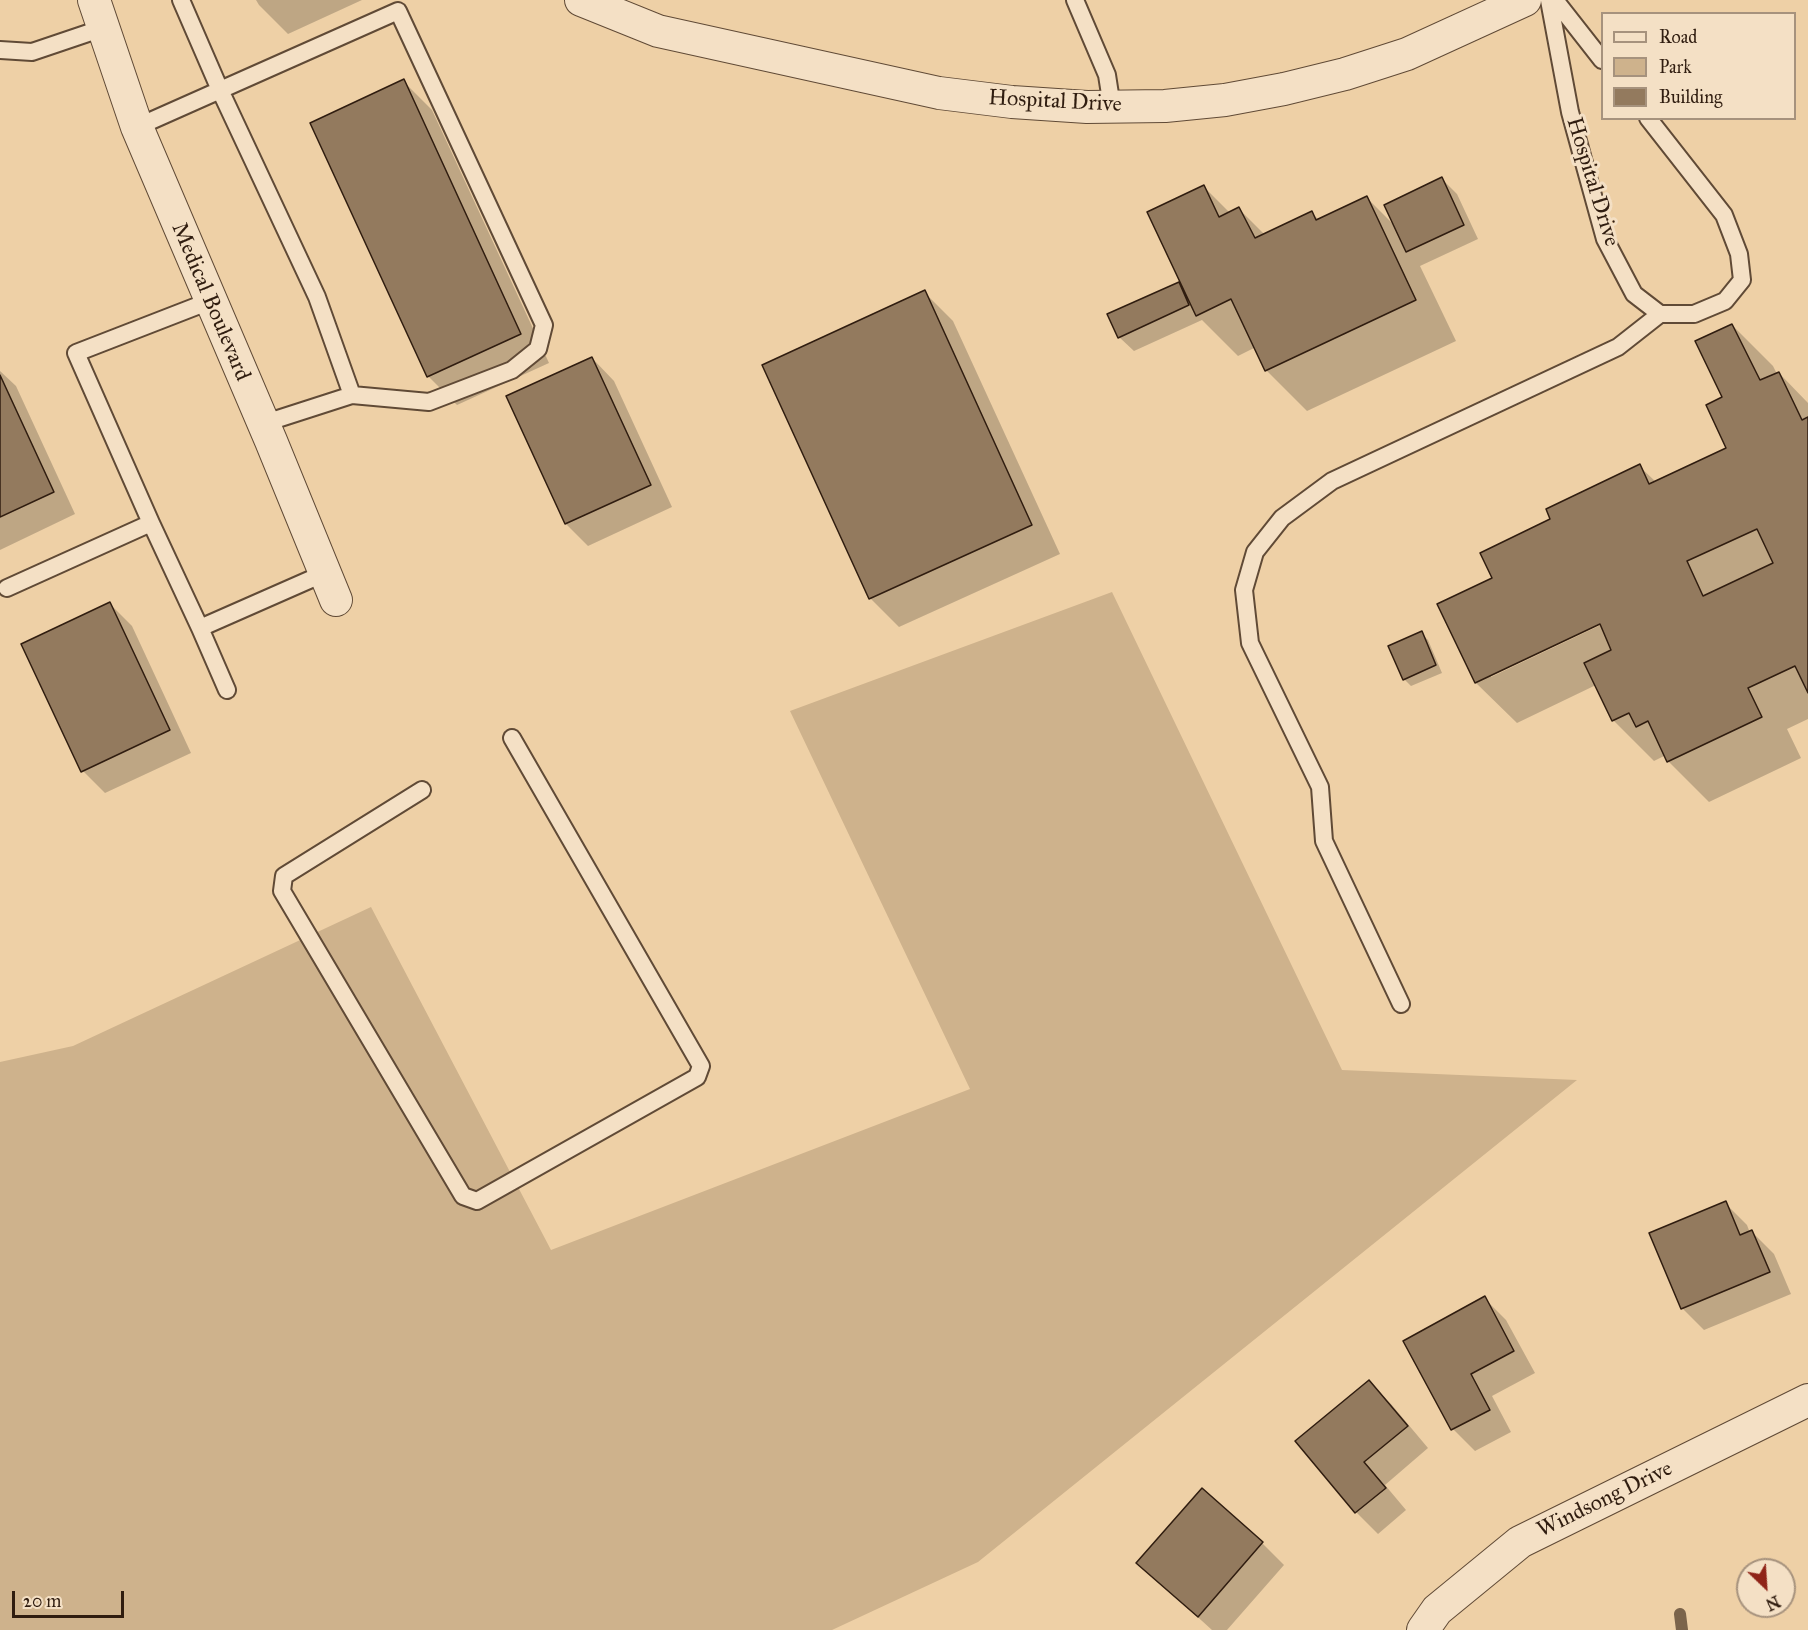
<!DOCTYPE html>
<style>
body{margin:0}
#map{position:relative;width:1808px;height:1630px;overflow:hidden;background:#eed0a6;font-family:"IM FELL Great Primer",serif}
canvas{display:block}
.legend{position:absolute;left:1601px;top:12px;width:195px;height:108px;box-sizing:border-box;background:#f4e0c5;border:2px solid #a6927d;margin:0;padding:8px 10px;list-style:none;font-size:18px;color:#301d10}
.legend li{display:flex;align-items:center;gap:12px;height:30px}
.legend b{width:30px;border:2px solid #a6927d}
.north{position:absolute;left:1736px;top:1558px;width:60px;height:60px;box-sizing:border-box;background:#f4e0c5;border:2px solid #a6927d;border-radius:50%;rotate:155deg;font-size:16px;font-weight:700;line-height:24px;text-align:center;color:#301d10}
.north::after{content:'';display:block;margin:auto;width:21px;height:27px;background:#8f2418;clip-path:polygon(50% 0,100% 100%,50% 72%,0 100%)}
.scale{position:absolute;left:12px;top:1591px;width:112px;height:27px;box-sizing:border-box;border:3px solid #301d10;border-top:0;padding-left:8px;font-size:18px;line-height:21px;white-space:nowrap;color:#301d10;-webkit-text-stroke:4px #f4e0c5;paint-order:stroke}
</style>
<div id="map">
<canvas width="1808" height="1630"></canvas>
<ul class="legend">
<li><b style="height:8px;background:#f4e0c5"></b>Road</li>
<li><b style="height:16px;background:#ceb28c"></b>Park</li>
<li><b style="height:16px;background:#937a5e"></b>Building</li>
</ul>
<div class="north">N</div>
<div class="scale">20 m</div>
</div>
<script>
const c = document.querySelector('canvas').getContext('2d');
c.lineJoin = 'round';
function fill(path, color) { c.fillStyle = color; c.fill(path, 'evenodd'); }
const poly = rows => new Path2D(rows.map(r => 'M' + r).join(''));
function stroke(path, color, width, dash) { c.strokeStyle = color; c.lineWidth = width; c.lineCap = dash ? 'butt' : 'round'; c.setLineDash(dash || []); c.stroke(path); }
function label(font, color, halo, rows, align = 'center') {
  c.font = font + ' "IM FELL Great Primer",serif'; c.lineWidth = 6; c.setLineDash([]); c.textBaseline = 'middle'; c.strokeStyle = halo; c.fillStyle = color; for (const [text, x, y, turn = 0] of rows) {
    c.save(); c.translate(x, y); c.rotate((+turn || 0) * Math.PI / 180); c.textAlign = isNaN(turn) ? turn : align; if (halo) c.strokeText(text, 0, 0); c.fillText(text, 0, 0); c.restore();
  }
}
fill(poly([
 [1112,592,1342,1070,1577,1080,978,1562,832,1630,0,1630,0,1062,73,1046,371,907,551,1250,970,1089,790,711]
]), '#ceb28c');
fill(poly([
 [256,0,362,0,288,34,259,5],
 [403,81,432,110,549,363,457,405,428,376],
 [1442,179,1457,194,1478,239,1420,266,1456,341,1307,411,1266,370,1256,347,1238,356,1202,320,1134,351,1119,337,1178,284,1186,292,1204,187,1230,213,1239,209,1265,235,1312,213,1319,220,1367,198,1395,226],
 [924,292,953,321,1060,554,899,627,870,598],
 [1732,325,1773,366,1777,374,1779,373,1808,403,1808,719,1787,729,1801,758,1709,802,1668,761,1666,755,1654,761,1613,720,1596,685,1517,723,1476,683,1439,604,1494,578,1552,519,1639,466,1656,482,1728,448,1724,398],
 [1606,619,1607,622,1491,677,1491,674],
 [592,358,614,381,672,507,588,546,566,524],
 [0,371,16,386,75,514,0,550],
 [110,604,132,626,191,753,105,793,83,771],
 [1421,633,1428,640,1442,673,1411,686,1404,679],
 [1725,1203,1747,1225,1750,1233,1752,1232,1774,1254,1791,1294,1704,1330,1682,1308],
 [1484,1298,1506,1320,1535,1373,1492,1396,1511,1432,1475,1451,1453,1429],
 [1369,1382,1391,1404,1428,1448,1385,1485,1406,1510,1378,1534,1356,1512],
 [1202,1490,1262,1543,1284,1565,1227,1630,1212,1630,1138,1563]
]), '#0003');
stroke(poly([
 [1680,1614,1682,1630]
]), '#7b644b', 12);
const building = poly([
 [404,79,521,334,427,377,310,123,404,79],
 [1442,177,1464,225,1406,252,1384,205,1442,177],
 [1204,185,1219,217,1239,207,1255,238,1312,211,1316,220,1367,196,1416,300,1265,371,1231,299,1196,316,1147,212,1204,185],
 [1179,282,1189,305,1118,338,1107,314,1179,282],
 [925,290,1032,525,869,599,762,365,925,290],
 [1732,324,1760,380,1779,372,1802,420,1808,417,1808,693,1795,666,1748,688,1762,717,1667,762,1648,721,1636,727,1629,713,1612,721,1584,663,1611,650,1600,624,1475,683,1437,604,1492,578,1480,553,1550,519,1546,509,1640,464,1649,484,1726,448,1706,405,1722,397,1695,341,1732,324],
 [1757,529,1773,563,1703,596,1687,561,1757,529],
 [592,357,651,485,565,524,506,396,592,357],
 [0,375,54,492,0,517,0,375],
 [110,602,170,730,81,772,21,644,110,602],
 [1422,631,1436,665,1403,680,1388,646,1422,631],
 [1726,1201,1740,1235,1752,1230,1770,1272,1681,1309,1649,1233,1726,1201],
 [1485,1296,1514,1351,1471,1374,1490,1410,1451,1430,1403,1341,1485,1296],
 [1369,1380,1408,1426,1364,1462,1386,1488,1355,1513,1295,1441,1369,1380],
 [1202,1488,1263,1542,1198,1617,1136,1563,1202,1488]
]);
fill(building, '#937a5e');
stroke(building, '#301d10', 1.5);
const lane = poly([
 [181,0,220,90,317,297,352,395],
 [1075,0,1107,75,1112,107],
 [1549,0,1570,112,1605,239,1634,294,1660,314,1694,314,1725,301,1742,280,1739,254,1724,215,1648,118],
 [1555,0,1602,60],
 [0,50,32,52,103,28],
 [137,127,398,11,544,325,538,349,512,370,429,402,352,395,262,424],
 [210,301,76,353,151,523,200,628,325,573],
 [7,588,151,523],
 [200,628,227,690],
 [422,790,284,876,282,891,463,1196,477,1201,697,1077,701,1066,512,738],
 [1401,1004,1324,841,1320,787,1250,643,1244,590,1255,552,1282,518,1332,481,1618,347,1660,314]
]);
const street = poly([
 [94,0,137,127,271,441,336,600],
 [581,0,658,31,939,93,1012,102,1087,107,1165,106,1225,100,1284,89,1345,74,1407,54,1525,0],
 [1423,1630,1437,1610,1520,1542,1808,1400]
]);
stroke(lane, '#604a36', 20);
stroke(street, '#604a36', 34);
stroke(lane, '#f4e0c5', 16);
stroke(street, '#f4e0c5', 32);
label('22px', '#301d10', '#f4e0c5', [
 ["Hospital Drive",1055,102,3],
 ["Hospital Drive",1592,182,73],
 ["Medical Boulevard",210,302,67],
 ["Windsong Drive",1605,1500,-26]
]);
</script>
